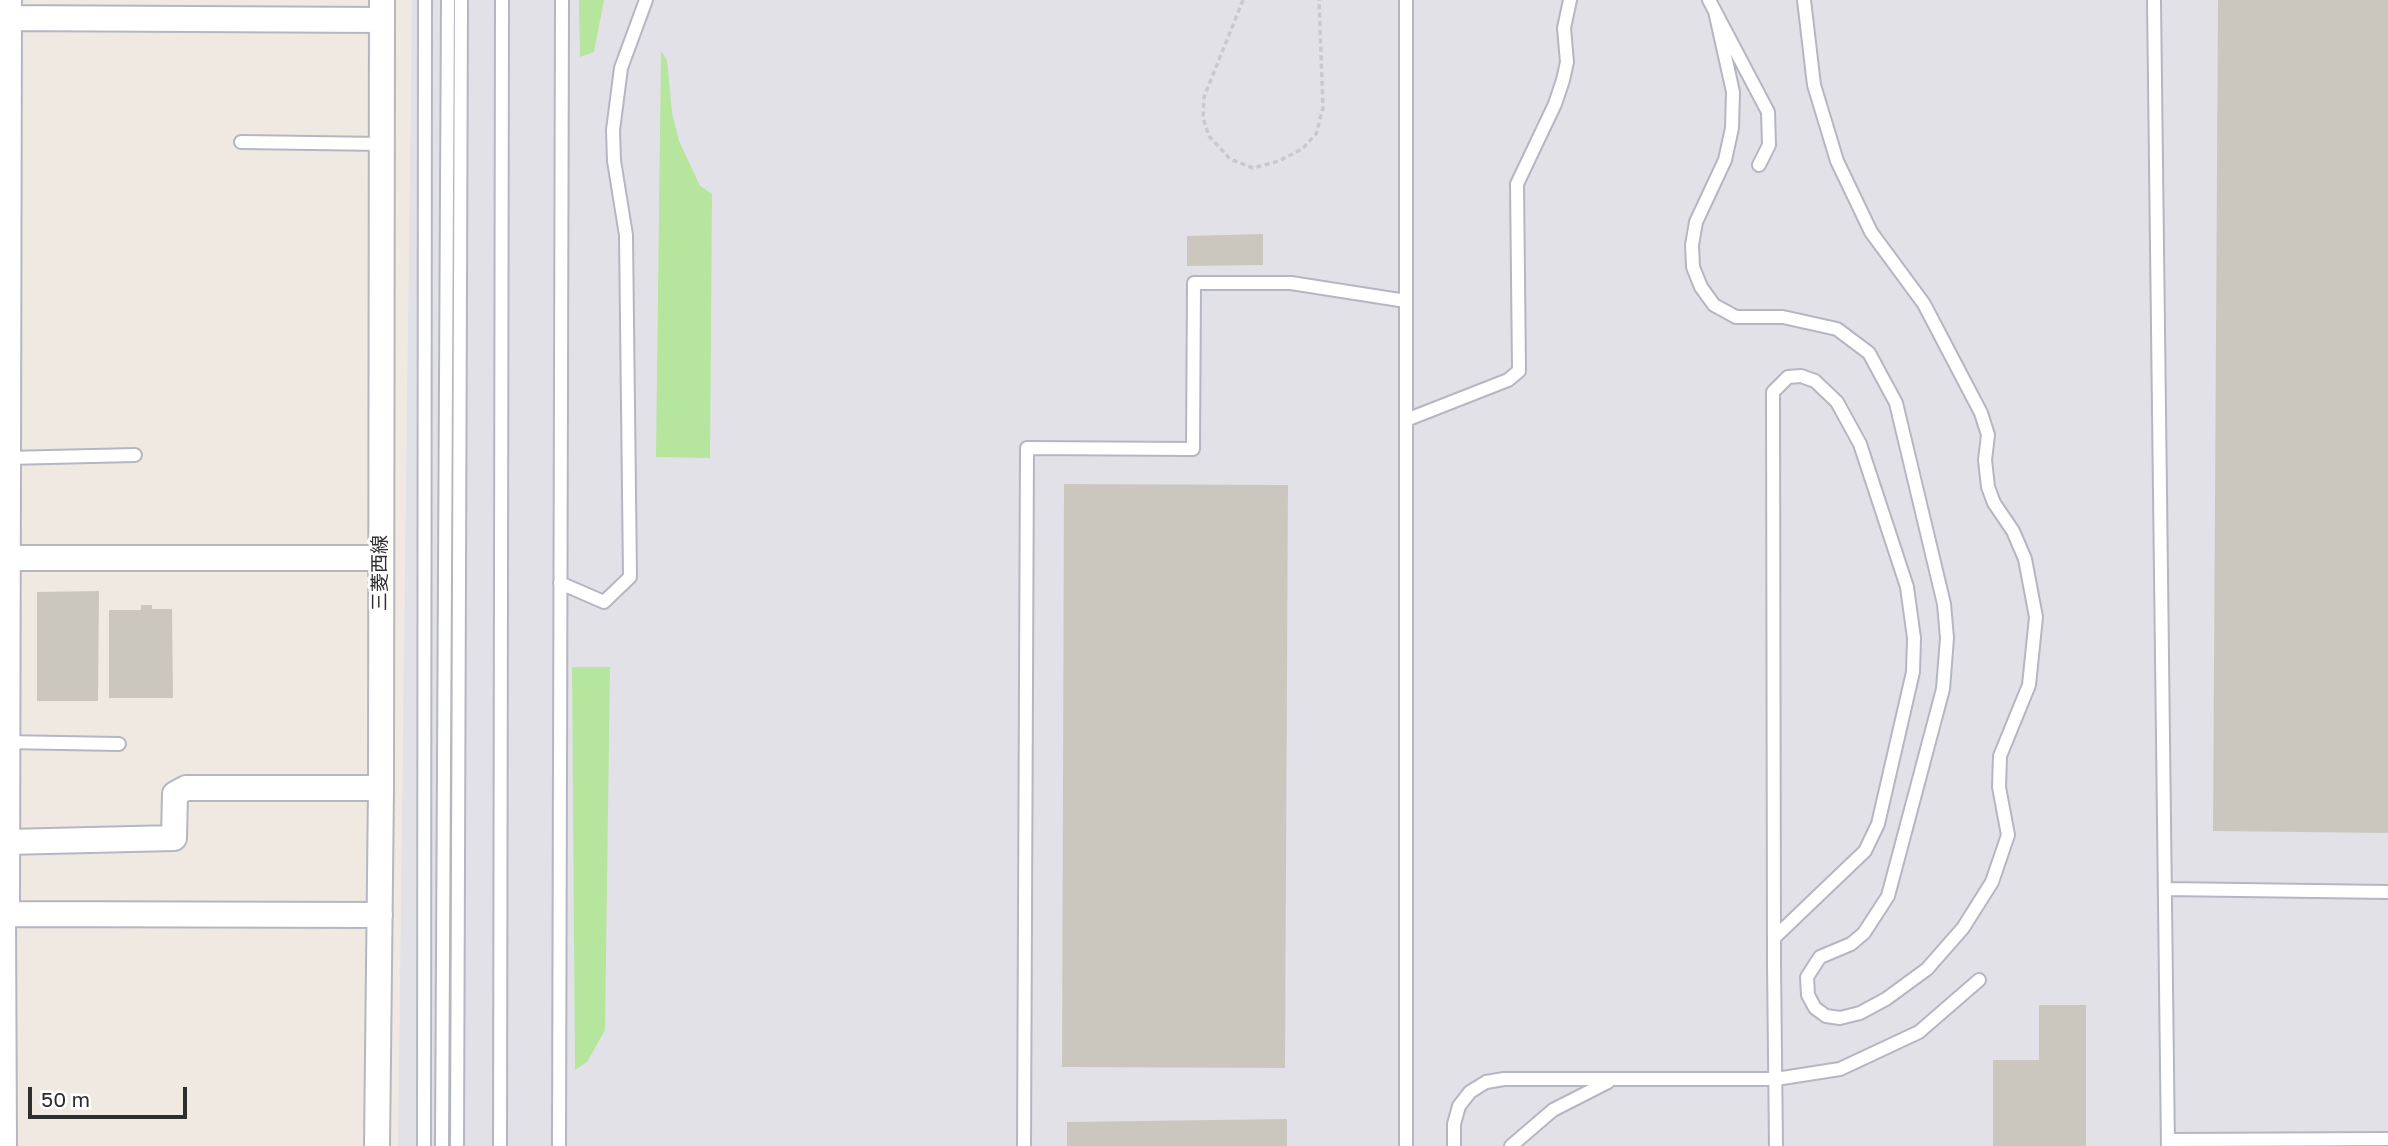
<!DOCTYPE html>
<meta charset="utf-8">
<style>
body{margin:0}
#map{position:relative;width:2388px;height:1146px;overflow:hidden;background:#efe9e1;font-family:"Golos Text",sans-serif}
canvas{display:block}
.scale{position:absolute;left:28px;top:1087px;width:159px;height:32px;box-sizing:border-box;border:4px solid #2e2e2e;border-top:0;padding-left:9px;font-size:21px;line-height:24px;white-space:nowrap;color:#2e2e2e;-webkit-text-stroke:5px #fff;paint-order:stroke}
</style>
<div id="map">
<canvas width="2388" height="1146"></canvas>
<div class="scale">50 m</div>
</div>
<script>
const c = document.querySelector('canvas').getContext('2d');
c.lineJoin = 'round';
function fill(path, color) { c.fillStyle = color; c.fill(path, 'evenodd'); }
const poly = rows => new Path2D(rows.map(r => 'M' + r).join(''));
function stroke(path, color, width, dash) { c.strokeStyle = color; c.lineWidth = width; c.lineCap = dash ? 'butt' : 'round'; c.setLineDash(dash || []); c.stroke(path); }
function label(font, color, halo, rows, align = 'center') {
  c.font = font + ' "Golos Text","Noto Sans JP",sans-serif'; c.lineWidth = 6; c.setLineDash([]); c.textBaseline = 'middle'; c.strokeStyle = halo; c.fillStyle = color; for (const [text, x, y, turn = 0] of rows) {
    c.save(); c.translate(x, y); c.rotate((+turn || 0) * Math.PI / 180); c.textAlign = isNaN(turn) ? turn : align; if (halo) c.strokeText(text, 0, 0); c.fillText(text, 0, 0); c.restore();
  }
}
fill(poly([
 [412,0,2388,0,2388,1146,398,1146]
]), '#e3e1e8');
fill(poly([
 [579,0,604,0,594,52,580,57],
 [661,51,667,60,672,113,679,141,700,186,712,194,710,458,656,457],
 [572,667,610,667,605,1030,587,1062,575,1070]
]), '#b6e59e');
fill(poly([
 [2218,0,2388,0,2388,833,2213,831],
 [1263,234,1263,265,1187,266,1187,236],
 [1064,484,1288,485,1285,1068,1062,1067],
 [99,591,98,701,37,701,37,592],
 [141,605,152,605,152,609,172,609,173,698,109,698,109,610,141,610],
 [2039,1005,2086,1005,2086,1146,1993,1146,1993,1060,2039,1060],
 [1287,1119,1287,1146,1067,1146,1067,1122]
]), '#cbc7bf');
const service = poly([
 [1709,0,1768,112,1769,145,1759,165],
 [2154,0,2168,1146],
 [1715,11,1733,92,1732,128,1725,160,1696,222,1692,245,1693,267,1701,287,1714,305,1736,317,1783,317,1837,329,1869,353,1896,403,1944,604,1947,638,1943,689,1888,896,1864,933,1851,944,1820,957,1807,977,1808,995,1815,1008,1826,1016,1840,1018,1860,1013,1886,999,1927,969,1963,928,1992,882,2008,835,1999,787,2000,756,2029,685,2036,617,2025,559,2013,531,1994,503,1988,487,1985,460,1988,435,1981,413,1924,304,1871,232,1837,161,1814,85,1804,0],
 [241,142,383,144],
 [1406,420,1508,380,1519,371,1517,184,1555,104,1563,80,1567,62,1564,28,1570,0],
 [7,458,135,455],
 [560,583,604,602,630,577,626,235,614,161,613,130,621,68,646,0],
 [4,742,119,744],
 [2167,889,2388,892],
 [1774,938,1865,851,1878,824,1913,672,1914,638,1907,587,1860,444,1837,402,1815,381,1801,376,1788,377,1773,392,1774,963,1776,1146],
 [2168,1140,2388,1139],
 [424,1146,425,0],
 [442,1146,448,0],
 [457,1146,461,0],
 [500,1146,502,0],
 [559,1146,562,0],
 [1024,1146,1027,448,1193,449,1194,283,1291,283,1406,301],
 [1406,1146,1406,0],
 [1454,1146,1454,1124,1459,1106,1470,1092,1486,1082,1504,1079,1776,1079,1840,1069,1919,1032,1979,980],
 [1511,1146,1553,1110,1608,1082]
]);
const minor = poly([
 [0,18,382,20],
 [0,558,380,558],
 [7,842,174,838,175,794,186,788,381,788],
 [7,913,9,0],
 [0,914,380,915],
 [3,914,4,1146],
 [377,1146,381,788,382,0]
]);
stroke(service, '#b4b7c1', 16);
stroke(minor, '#b4b7c1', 28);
stroke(poly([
 [1243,0,1204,97,1203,118,1209,136,1230,159,1253,168,1279,161,1302,149,1316,134,1323,108,1319,0]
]), '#c9c9c9', 3.5, [5, 3.5]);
stroke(service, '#fff', 12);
stroke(minor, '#fff', 24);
label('19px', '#2e2e2e', '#fff', [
 ["三菱西線",380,573,-90]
]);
</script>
